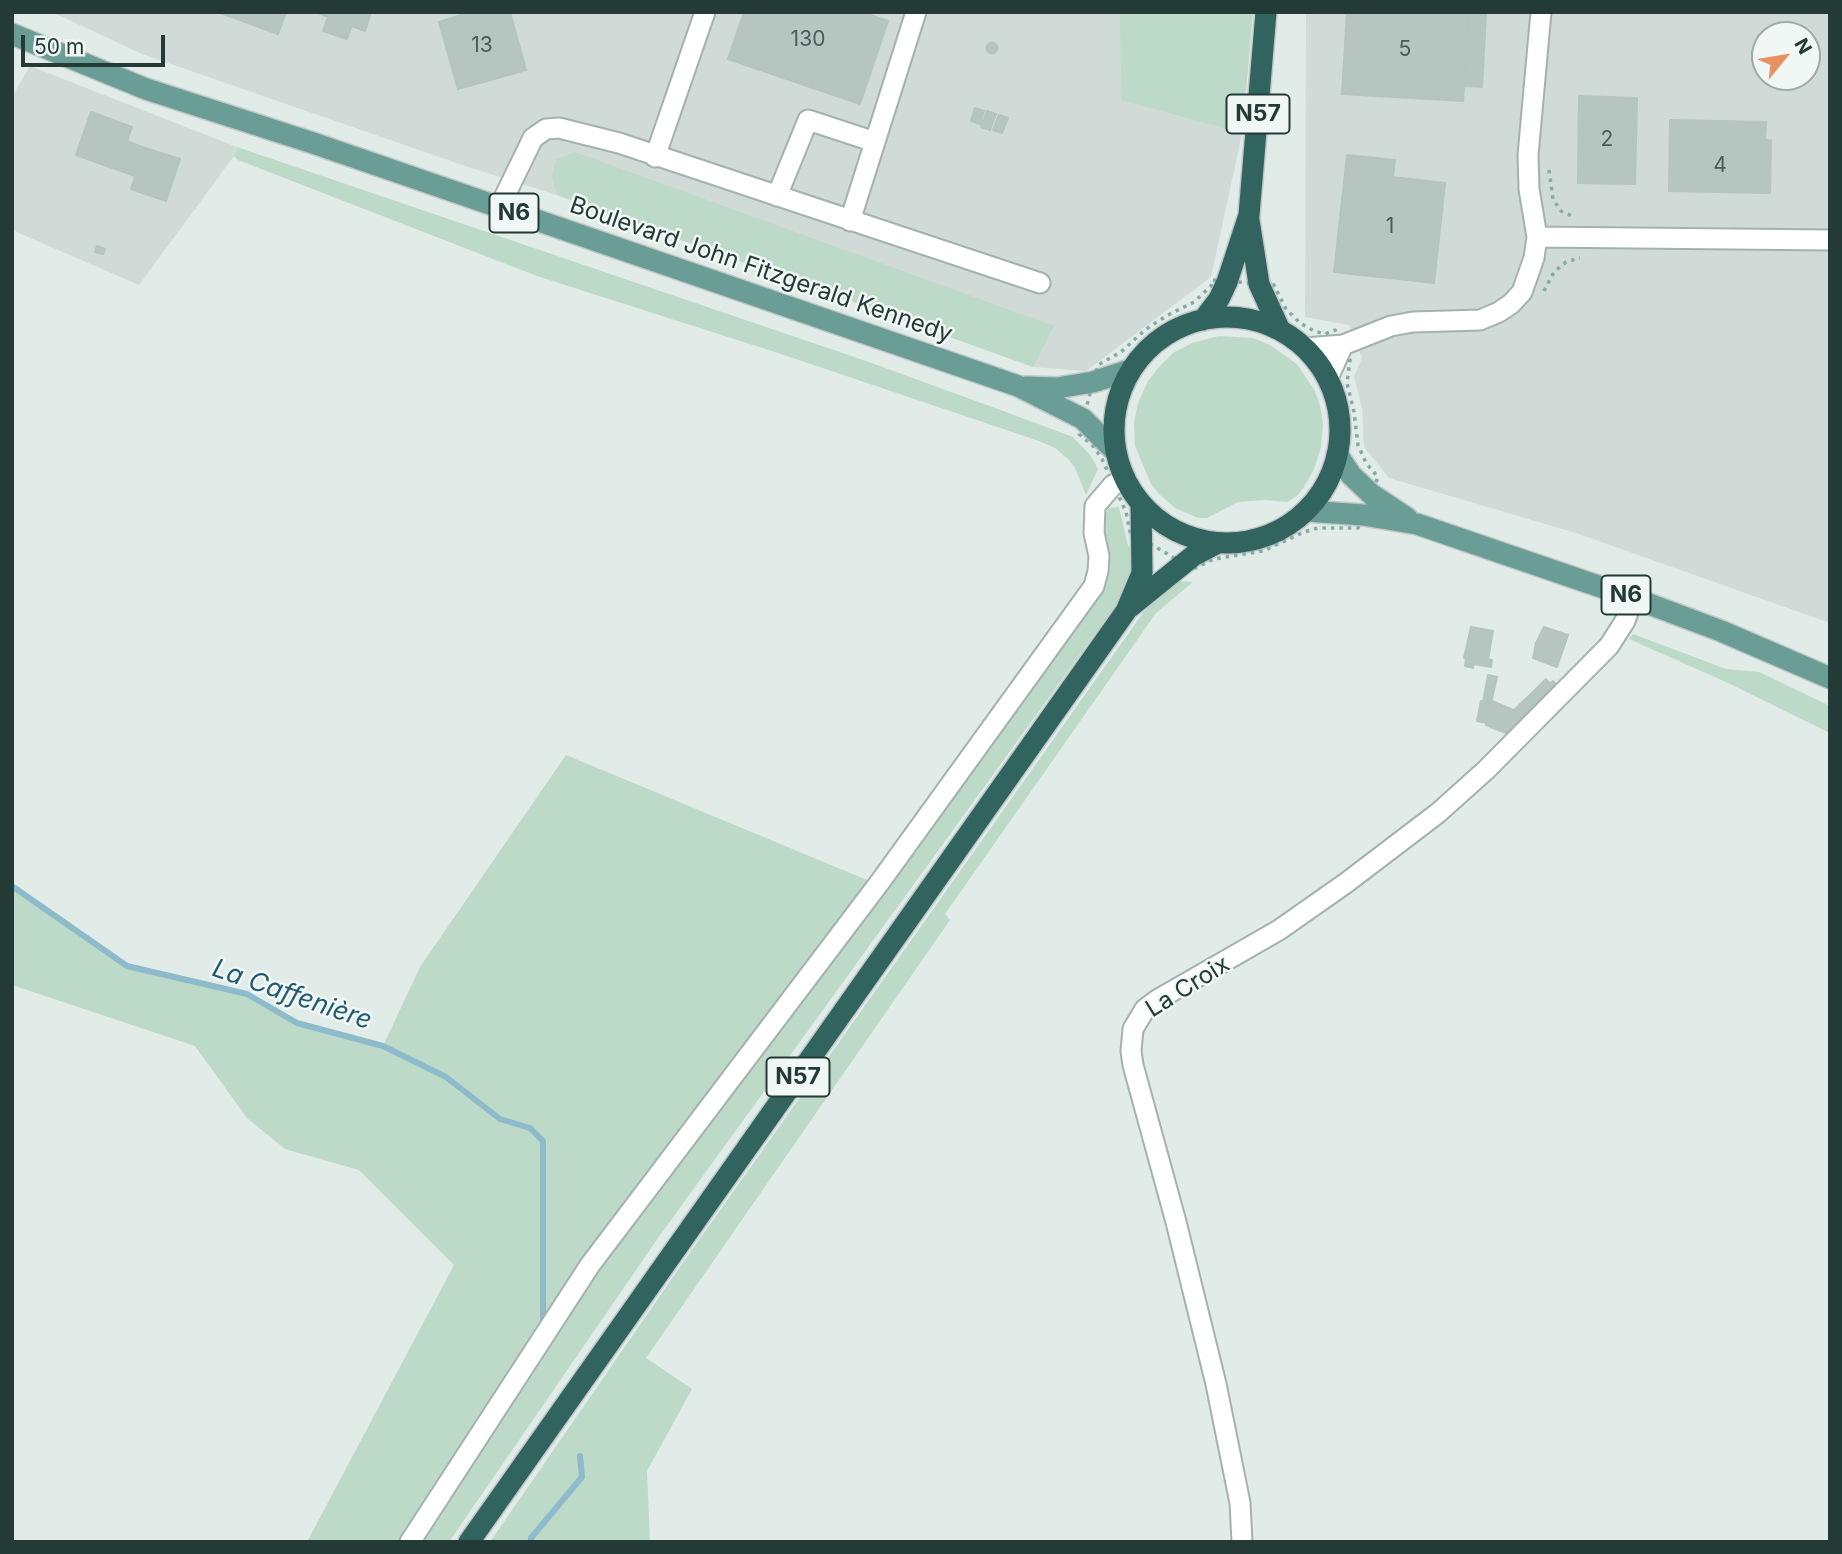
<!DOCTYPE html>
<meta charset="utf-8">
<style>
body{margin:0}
#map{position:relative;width:1842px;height:1554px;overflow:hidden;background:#e1ebe8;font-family:Inter,sans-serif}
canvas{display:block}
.frame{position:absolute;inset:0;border:14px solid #233a36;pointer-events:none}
.north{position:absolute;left:1751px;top:21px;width:70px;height:70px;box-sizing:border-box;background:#f1f7f5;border:2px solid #9faba9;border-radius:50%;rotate:60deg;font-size:19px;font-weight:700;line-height:28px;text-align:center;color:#233a36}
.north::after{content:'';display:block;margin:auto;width:24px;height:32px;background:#e89262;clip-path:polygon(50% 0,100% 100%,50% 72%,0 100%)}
.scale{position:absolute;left:21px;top:35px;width:144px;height:32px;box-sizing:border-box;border:4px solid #233a36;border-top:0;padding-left:9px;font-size:21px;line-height:24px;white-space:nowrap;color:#233a36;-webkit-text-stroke:5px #f1f7f5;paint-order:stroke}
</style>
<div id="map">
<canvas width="1842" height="1554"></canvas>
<div class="frame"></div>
<div class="north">N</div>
<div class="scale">50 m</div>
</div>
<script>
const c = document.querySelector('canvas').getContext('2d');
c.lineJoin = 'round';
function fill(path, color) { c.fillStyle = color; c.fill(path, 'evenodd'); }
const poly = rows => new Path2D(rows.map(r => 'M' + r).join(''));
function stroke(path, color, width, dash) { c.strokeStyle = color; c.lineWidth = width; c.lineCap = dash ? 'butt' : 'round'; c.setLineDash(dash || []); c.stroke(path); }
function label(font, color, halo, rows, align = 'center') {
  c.font = font + ' Inter,sans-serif'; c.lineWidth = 5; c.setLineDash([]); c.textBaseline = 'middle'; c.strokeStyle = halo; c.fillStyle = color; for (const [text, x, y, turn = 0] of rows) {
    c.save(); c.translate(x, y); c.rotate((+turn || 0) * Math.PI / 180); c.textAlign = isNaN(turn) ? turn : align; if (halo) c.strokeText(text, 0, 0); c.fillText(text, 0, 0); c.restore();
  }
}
fill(poly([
 [52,12,1253,12,1242,134,1211,277,1086,371,1033,367,557,195,468,167,142,54],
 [1306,12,1830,12,1830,623,1576,533,1389,478,1364,447,1362,408,1354,377,1362,358,1349,325,1305,317],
 [1765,35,1807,35,1807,77,1765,77],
 [30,66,237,147,234,156,139,285,12,230,12,97]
]), '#d0dad7');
fill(poly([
 [1120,12,1253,12,1242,133,1121,100],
 [237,147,866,361,995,408,1073,437,1091,456,1098,469,1086,495,1075,468,1068,459,1055,448,1039,441,781,354,537,276,238,160,234,156],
 [575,152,1054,326,1033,367,557,195,552,177,556,160],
 [1219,336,1253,338,1270,345,1297,364,1315,391,1320,406,1323,423,1321,447,1314,469,1304,487,1297,496,1287,502,1265,500,1238,502,1207,518,1198,518,1175,508,1158,493,1151,484,1135,446,1134,423,1138,403,1148,381,1158,368,1173,353,1192,343],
 [1119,507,1128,546,1133,547,1133,573,1123,595,658,1238,449,1542,418,1542,596,1271,1103,588,1104,517,1109,508],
 [1177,581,1193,582,1156,613,945,914,950,920,646,1358,692,1389,647,1471,650,1542,490,1542,682,1264,1145,610],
 [1633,634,1726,669,1759,672,1830,706,1830,733,1726,682,1629,639],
 [566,755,872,882,405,1542,307,1542,454,1265,359,1170,285,1149,247,1118,195,1046,12,985,12,886,127,966,247,994,297,1023,383,1046,420,967]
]), '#bcdac7');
stroke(poly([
 [12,886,127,966,247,994,297,1023,383,1046,446,1077,500,1119,530,1128,543,1141,543,1324],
 [531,1542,531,1538,582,1477,580,1456]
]), '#8dbbcc', 6);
const building = poly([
 [218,12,286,12,278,34,218,12],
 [316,12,371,12,365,31,352,26,347,39,323,31,328,17,316,12],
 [471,12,510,12,526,70,458,89,439,22,471,12],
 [744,12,862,12,888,21,860,104,728,59,744,12],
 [1347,12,1469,12,1463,101,1342,94,1347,12],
 [1468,14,1486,14,1482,87,1464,86,1468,14],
 '986.5 48a5.5 5.5 0 1 1 11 0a5.5 5.5 0 1 1-11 0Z',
 [1579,96,1637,98,1635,184,1578,183,1579,96],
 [975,108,984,111,980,124,971,121,975,108],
 [987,111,996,114,990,130,981,127,987,111],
 [91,112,132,127,127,141,145,148,135,176,76,155,91,112],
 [999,115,1008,118,1002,133,993,130,999,115],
 [1670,120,1766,122,1765,140,1771,140,1770,193,1669,191,1670,120],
 [145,148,180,159,166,201,131,189,145,148],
 [1347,155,1395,160,1393,177,1445,183,1434,283,1334,272,1347,155],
 [97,246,105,249,103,254,95,252,97,246],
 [1471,627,1493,631,1488,659,1492,660,1491,667,1474,664,1474,661,1464,658,1471,627],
 [1544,627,1568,635,1557,667,1533,658,1536,643,1544,627],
 [1466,658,1474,661,1473,668,1465,666,1466,658],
 [1488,675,1497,677,1491,703,1483,702,1488,675],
 [1546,679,1550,684,1553,681,1558,687,1544,701,1534,691,1546,679],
 [1534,691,1543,700,1527,716,1514,710,1534,691],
 [1481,701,1491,703,1487,723,1477,721,1481,701],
 [1492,701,1527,716,1508,734,1486,725,1492,701]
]);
fill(building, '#b7c5c1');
stroke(building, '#b4c4bf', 2);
const minor = poly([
 [655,157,705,12],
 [777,196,808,120,875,142],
 [499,208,533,138,546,129,559,128,619,143,1040,283],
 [850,221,916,12],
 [1537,237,1830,240],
 [1305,348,1343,345,1391,326,1413,322,1480,320,1499,312,1511,304,1522,292,1534,258,1537,237,1529,189,1528,155,1541,12],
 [1328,378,1343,345],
 [410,1542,590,1265,880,882,1094,586,1098,571,1099,556,1094,533,1095,506,1113,485,1125,478],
 [1242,1542,1240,1503,1216,1384,1176,1222,1133,1065,1131,1051,1133,1029,1145,1009,1157,1000,1279,930,1346,883,1438,813,1486,770,1609,646,1625,621,1633,598]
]);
const major = poly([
 [12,34,146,89,313,143,1018,386,1083,419,1116,452],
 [1026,387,1057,388,1093,382,1130,370],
 [1337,454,1351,475,1371,494,1407,518],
 [1307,511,1363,515,1417,524,1633,598,1721,631,1830,678]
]);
const highway = poly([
 [1249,220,1259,284,1279,328],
 '1114 430a113 113 0 1 1 226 0a113 113 0 1 1-226 0Z',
 [1203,320,1219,299,1227,282,1249,215,1266,12],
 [1130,607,1193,556,1218,543],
 [469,1542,1126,611,1142,573,1141,503]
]);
stroke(minor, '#a4b2af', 23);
stroke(major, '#c1c8c7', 24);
stroke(highway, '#c1c8c7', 24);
stroke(poly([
 [1549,170,1553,199,1561,211,1574,217],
 [1213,280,1274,285,1286,309,1300,323,1314,331,1325,334,1335,330,1350,360,1347,383,1354,412,1358,445,1366,463,1378,477,1358,528,1318,528,1304,532,1263,551,1214,559,1193,569,1130,532,1126,512,1102,459,1093,446,1079,434,1098,365,1121,352,1146,329,1168,315,1194,302,1211,286,1213,280],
 [1544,291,1554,272,1566,262,1580,258]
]), '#84aca4', 3.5, [3.5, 5]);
stroke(minor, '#fff', 19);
stroke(major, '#699d95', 21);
stroke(highway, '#31645f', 21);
label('21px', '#485d59', null, [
 ["130",808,40],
 ["13",482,46],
 ["5",1405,50],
 ["2",1607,140],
 ["4",1720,166],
 ["1",1390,227]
]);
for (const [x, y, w] of [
 [1258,114,63],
 [514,213,49],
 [1626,595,49],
 [798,1077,63]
]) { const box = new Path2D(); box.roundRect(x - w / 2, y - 19.5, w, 39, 5); c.fillStyle = '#f1f7f5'; c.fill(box); stroke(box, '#233a36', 2); }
label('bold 23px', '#233a36', null, [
 ["N57",1258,114],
 ["N6",514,213],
 ["N6",1626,595],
 ["N57",798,1077]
]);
label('24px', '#233a36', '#f1f7f5', [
 ["Boulevard John Fitzgerald Kennedy",761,270,19],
 ["La Croix",1188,987,-32]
]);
label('italic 26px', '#215b71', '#f1f7f5', [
 ["La Caffenière",292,995,19]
]);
</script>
